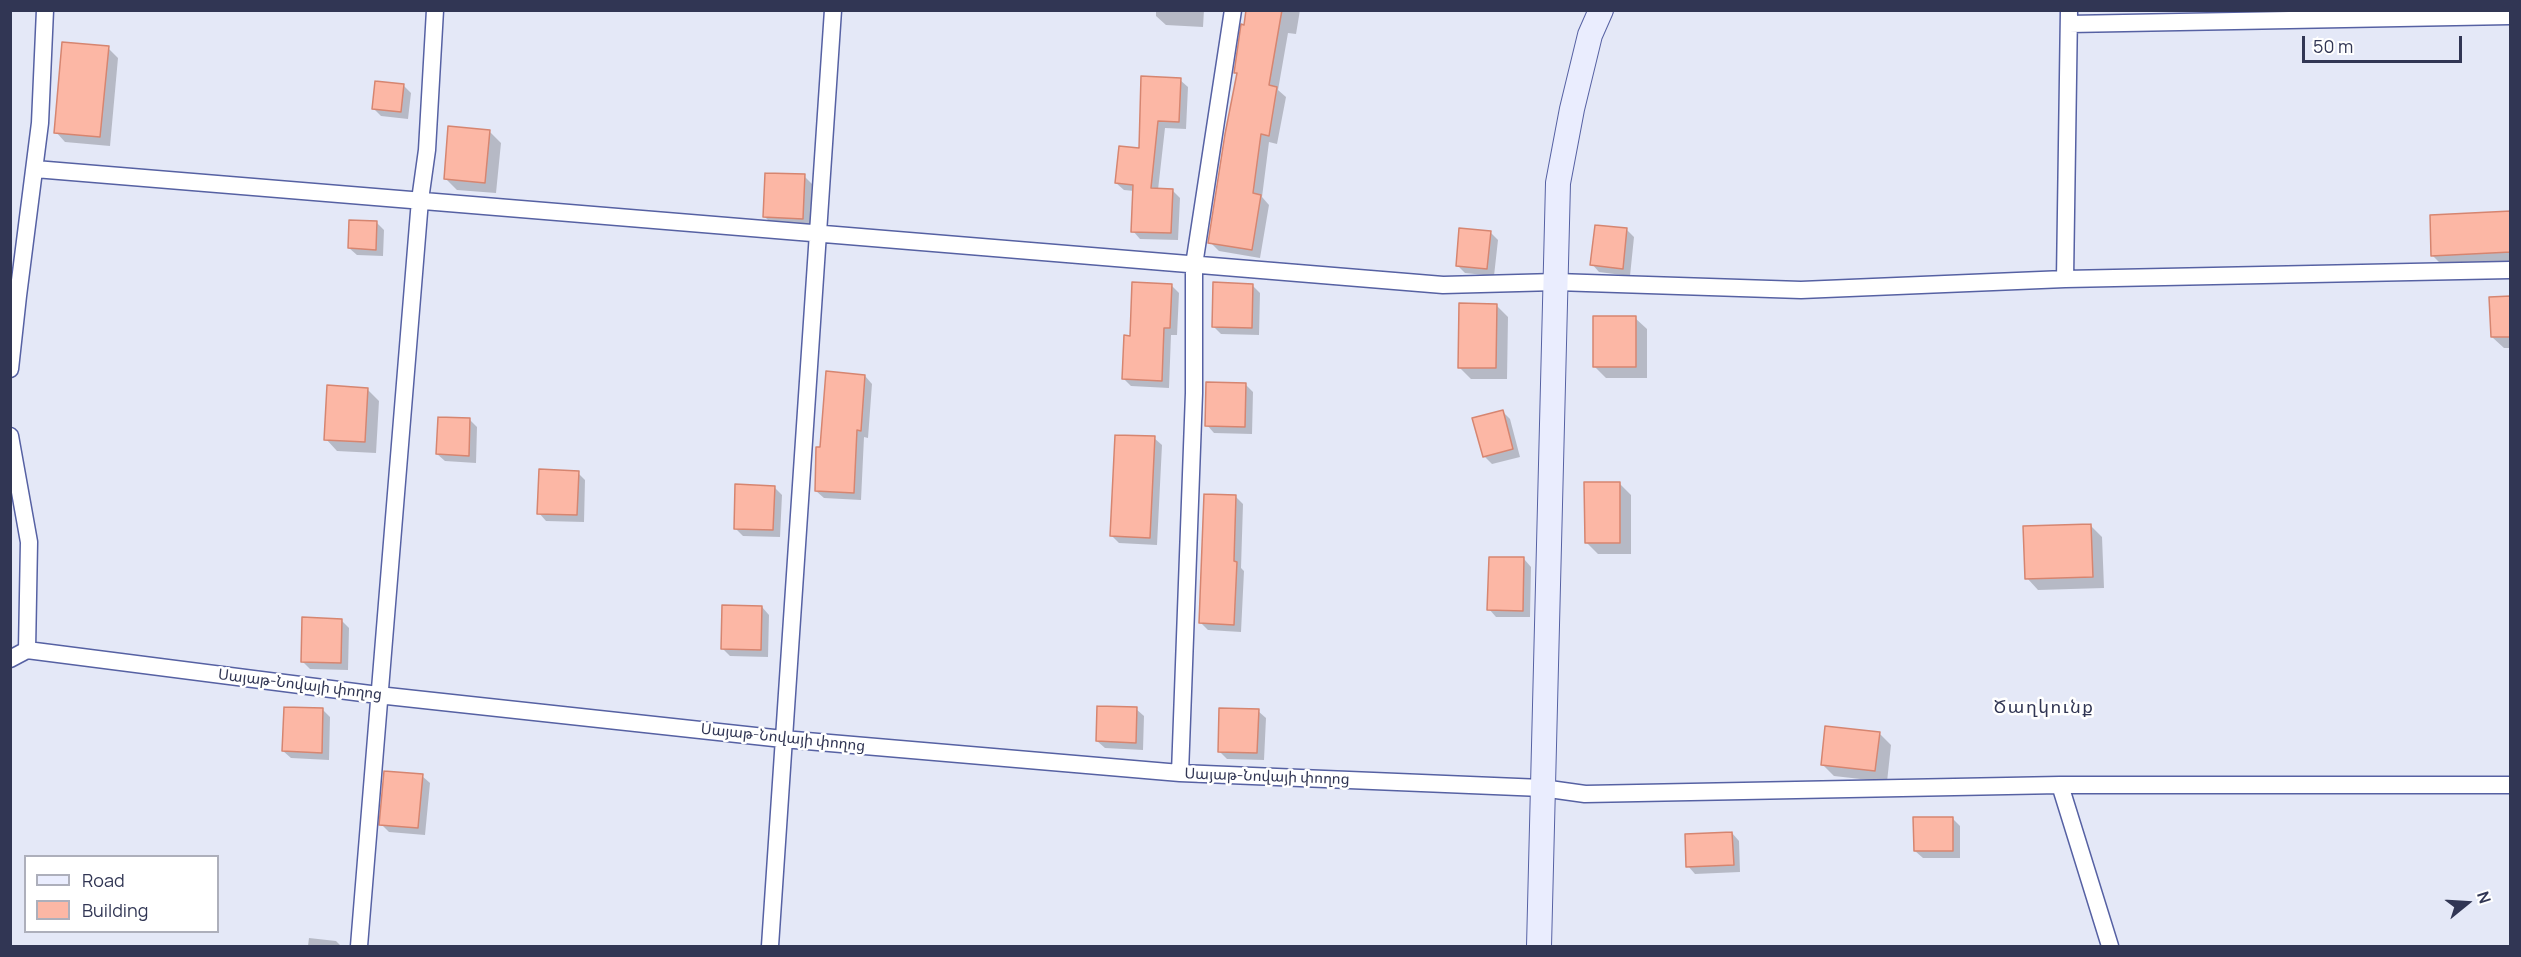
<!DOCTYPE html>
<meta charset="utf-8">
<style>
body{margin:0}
#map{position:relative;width:2521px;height:957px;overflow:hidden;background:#e4e8f7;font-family:Manrope,sans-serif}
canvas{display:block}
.frame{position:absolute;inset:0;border:12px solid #313654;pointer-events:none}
.legend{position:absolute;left:24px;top:855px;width:195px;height:78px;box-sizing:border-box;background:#fff;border:2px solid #adafbb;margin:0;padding:8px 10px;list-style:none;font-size:18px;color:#313654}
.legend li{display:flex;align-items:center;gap:12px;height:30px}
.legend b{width:30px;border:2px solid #adafbb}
.north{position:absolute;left:2437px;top:873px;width:60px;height:60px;-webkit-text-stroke:4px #fff;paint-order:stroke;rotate:72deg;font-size:16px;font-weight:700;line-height:24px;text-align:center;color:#313654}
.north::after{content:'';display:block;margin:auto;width:21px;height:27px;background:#313654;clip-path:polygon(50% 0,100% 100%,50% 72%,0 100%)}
.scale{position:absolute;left:2302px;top:36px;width:160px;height:27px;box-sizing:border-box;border:3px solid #313654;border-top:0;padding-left:8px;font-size:18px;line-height:21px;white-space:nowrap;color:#313654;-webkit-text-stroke:4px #fff;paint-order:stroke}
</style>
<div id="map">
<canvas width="2521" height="957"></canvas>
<div class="frame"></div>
<ul class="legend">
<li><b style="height:8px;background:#eaedfe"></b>Road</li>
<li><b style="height:16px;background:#fcb7a5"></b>Building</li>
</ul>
<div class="north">N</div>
<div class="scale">50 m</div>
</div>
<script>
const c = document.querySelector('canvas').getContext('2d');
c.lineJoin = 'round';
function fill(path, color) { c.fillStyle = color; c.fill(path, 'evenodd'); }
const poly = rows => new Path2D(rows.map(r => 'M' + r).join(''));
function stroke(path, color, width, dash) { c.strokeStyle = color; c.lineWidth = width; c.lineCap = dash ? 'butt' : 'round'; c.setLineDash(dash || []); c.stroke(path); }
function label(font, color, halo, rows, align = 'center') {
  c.font = font + ' Manrope,"Noto Sans Armenian",sans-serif'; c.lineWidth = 5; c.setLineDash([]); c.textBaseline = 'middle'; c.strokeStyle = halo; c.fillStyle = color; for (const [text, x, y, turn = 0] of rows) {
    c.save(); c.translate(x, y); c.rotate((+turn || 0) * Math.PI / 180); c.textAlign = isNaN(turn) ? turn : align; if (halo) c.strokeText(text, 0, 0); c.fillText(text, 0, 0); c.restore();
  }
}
fill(poly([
 [1156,10,1204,10,1203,27,1166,25,1156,16],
 [1248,10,1300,10,1296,34,1288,33,1278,90,1286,97,1277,144,1269,142,1262,197,1269,205,1260,258,1219,251,1210,242,1238,75,1236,72],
 [108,48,118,58,110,146,65,142,56,132],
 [1180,80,1188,87,1186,129,1165,128,1158,190,1172,190,1180,198,1178,240,1140,239,1133,231,1134,191,1124,190,1116,183,1140,150],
 [404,86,411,93,408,119,381,116,373,108],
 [489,131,501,143,496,193,457,190,445,178],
 [804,176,812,184,810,225,772,224,765,217],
 [2510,213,2510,264,2444,267,2432,255],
 [377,223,384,230,383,256,357,255,349,248],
 [1627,230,1634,237,1630,276,1599,272,1592,264],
 [1490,232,1498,240,1494,276,1465,273,1457,265],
 [1171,285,1179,293,1177,335,1171,335,1169,388,1131,386,1124,379,1131,337],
 [1253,286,1260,293,1259,335,1221,334,1213,326],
 [2510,298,2510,348,2504,348,2492,337],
 [1496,305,1508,317,1507,379,1471,379,1459,367],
 [1635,318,1647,329,1647,378,1606,378,1595,367],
 [865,376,872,384,868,438,864,437,861,500,824,498,816,491,822,449],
 [1246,385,1253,392,1252,434,1214,433,1207,425],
 [367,389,379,401,376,453,337,451,326,439],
 [1502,411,1510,419,1520,457,1492,464,1484,456],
 [470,420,477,427,476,463,445,461,437,454],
 [1154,438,1162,445,1157,545,1119,543,1112,536],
 [578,473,585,480,584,522,546,521,539,513],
 [1619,483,1631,495,1631,554,1598,554,1586,542],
 [774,487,782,495,780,537,743,536,735,528],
 [1236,497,1243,504,1241,568,1244,571,1241,632,1208,630,1201,623],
 [2090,525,2102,537,2104,588,2038,590,2027,578],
 [1524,559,1531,567,1530,617,1496,617,1489,609],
 [762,607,769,615,768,657,730,656,722,648],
 [341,620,349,628,348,670,310,669,302,661],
 [1136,709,1144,716,1143,750,1105,748,1097,741],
 [323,710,330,717,329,760,291,758,283,751],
 [1258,711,1266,718,1264,760,1227,759,1219,751],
 [1879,733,1891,745,1887,782,1834,776,1823,765],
 [422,776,430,783,425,835,389,832,381,824],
 [1952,818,1960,826,1960,858,1923,858,1915,851],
 [1732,833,1739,841,1740,872,1695,874,1688,866],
 [309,938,336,941,341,946,308,946]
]), '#0003');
const building = poly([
 [1246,10,1282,10,1269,85,1277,87,1269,136,1261,134,1253,193,1261,195,1252,250,1208,243,1225,134,1237,73,1234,73,1241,24,1244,25,1246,10],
 [62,42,109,46,100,137,54,133,62,42],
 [1141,76,1181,78,1179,122,1158,121,1151,188,1173,189,1171,233,1131,232,1133,185,1115,183,1119,146,1139,148,1141,76],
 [375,81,404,84,401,112,372,109,375,81],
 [448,126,490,130,485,183,444,179,448,126],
 [765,173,805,174,803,219,763,217,765,173],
 [2511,211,2511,252,2431,256,2430,215,2511,211],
 [349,220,377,221,376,250,348,248,349,220],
 [1595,225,1627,228,1623,269,1590,265,1595,225],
 [1459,228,1491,231,1487,269,1456,266,1459,228],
 [1132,282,1172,284,1170,328,1164,328,1162,381,1122,379,1124,335,1130,336,1132,282],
 [1213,282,1253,284,1252,328,1212,327,1213,282],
 [2511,296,2511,337,2491,337,2489,297,2511,296],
 [1459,303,1497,304,1496,368,1458,368,1459,303],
 [1593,316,1636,316,1636,367,1593,367,1593,316],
 [826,371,865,375,861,431,857,430,854,493,815,491,816,447,820,447,826,371],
 [1206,382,1246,383,1245,427,1205,426,1206,382],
 [327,385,368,388,365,442,324,440,327,385],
 [1503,410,1513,449,1483,457,1472,418,1503,410],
 [438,417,470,418,469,456,436,454,438,417],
 [1115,435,1155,436,1150,538,1110,536,1115,435],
 [539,469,579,471,577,515,537,514,539,469],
 [1584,482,1620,482,1620,543,1585,543,1584,482],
 [735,484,775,486,773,530,734,529,735,484],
 [1204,494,1236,495,1234,561,1237,562,1234,625,1199,623,1204,494],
 [2091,524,2093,577,2025,579,2023,526,2091,524],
 [1489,557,1524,557,1523,611,1487,610,1489,557],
 [722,605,762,606,761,650,721,649,722,605],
 [302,617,342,619,341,663,301,662,302,617],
 [1097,706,1137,707,1136,743,1096,741,1097,706],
 [284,707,323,708,322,753,282,751,284,707],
 [1219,708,1259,709,1257,753,1218,752,1219,708],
 [1825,726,1880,732,1875,771,1821,765,1825,726],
 [384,771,423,774,418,828,379,825,384,771],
 [1913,817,1953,817,1953,851,1914,851,1913,817],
 [1732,832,1734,865,1686,867,1685,834,1732,832]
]);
fill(building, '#fcb7a5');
stroke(building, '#d68570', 1.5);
const minor = poly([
 [2069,24,2510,16],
 [35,169,1443,285,1556,282,1801,290,2065,279,2510,270],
 [2065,279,2069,10],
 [10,369,18,296,40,123,45,10],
 [10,436,29,542,27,650],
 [27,650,378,695,783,739,1180,773,1542,788,1585,794,2060,785,2510,785],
 [10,659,27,650],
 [1180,773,1194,393,1194,265,1233,10],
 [2060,785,2110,946],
 [359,946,420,200,427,150,435,10],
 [770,946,833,10]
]);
const secondary = poly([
 [1539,946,1558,183,1572,109,1590,35,1601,10]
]);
stroke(minor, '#5661a3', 19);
stroke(secondary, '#5661a3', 26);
stroke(minor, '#fff', 16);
stroke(secondary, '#eaedfe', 24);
label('15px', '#313654', '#fff', [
 ["Սայաթ-Նովայի փողոց",300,685,7],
 ["Սայաթ-Նովայի փողոց",783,738,6],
 ["Սայաթ-Նովայի փողոց",1267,777,2]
]);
c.letterSpacing = '1.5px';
label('18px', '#313654', '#fff', [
 ["Ծաղկունք",2044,708]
]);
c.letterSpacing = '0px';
</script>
